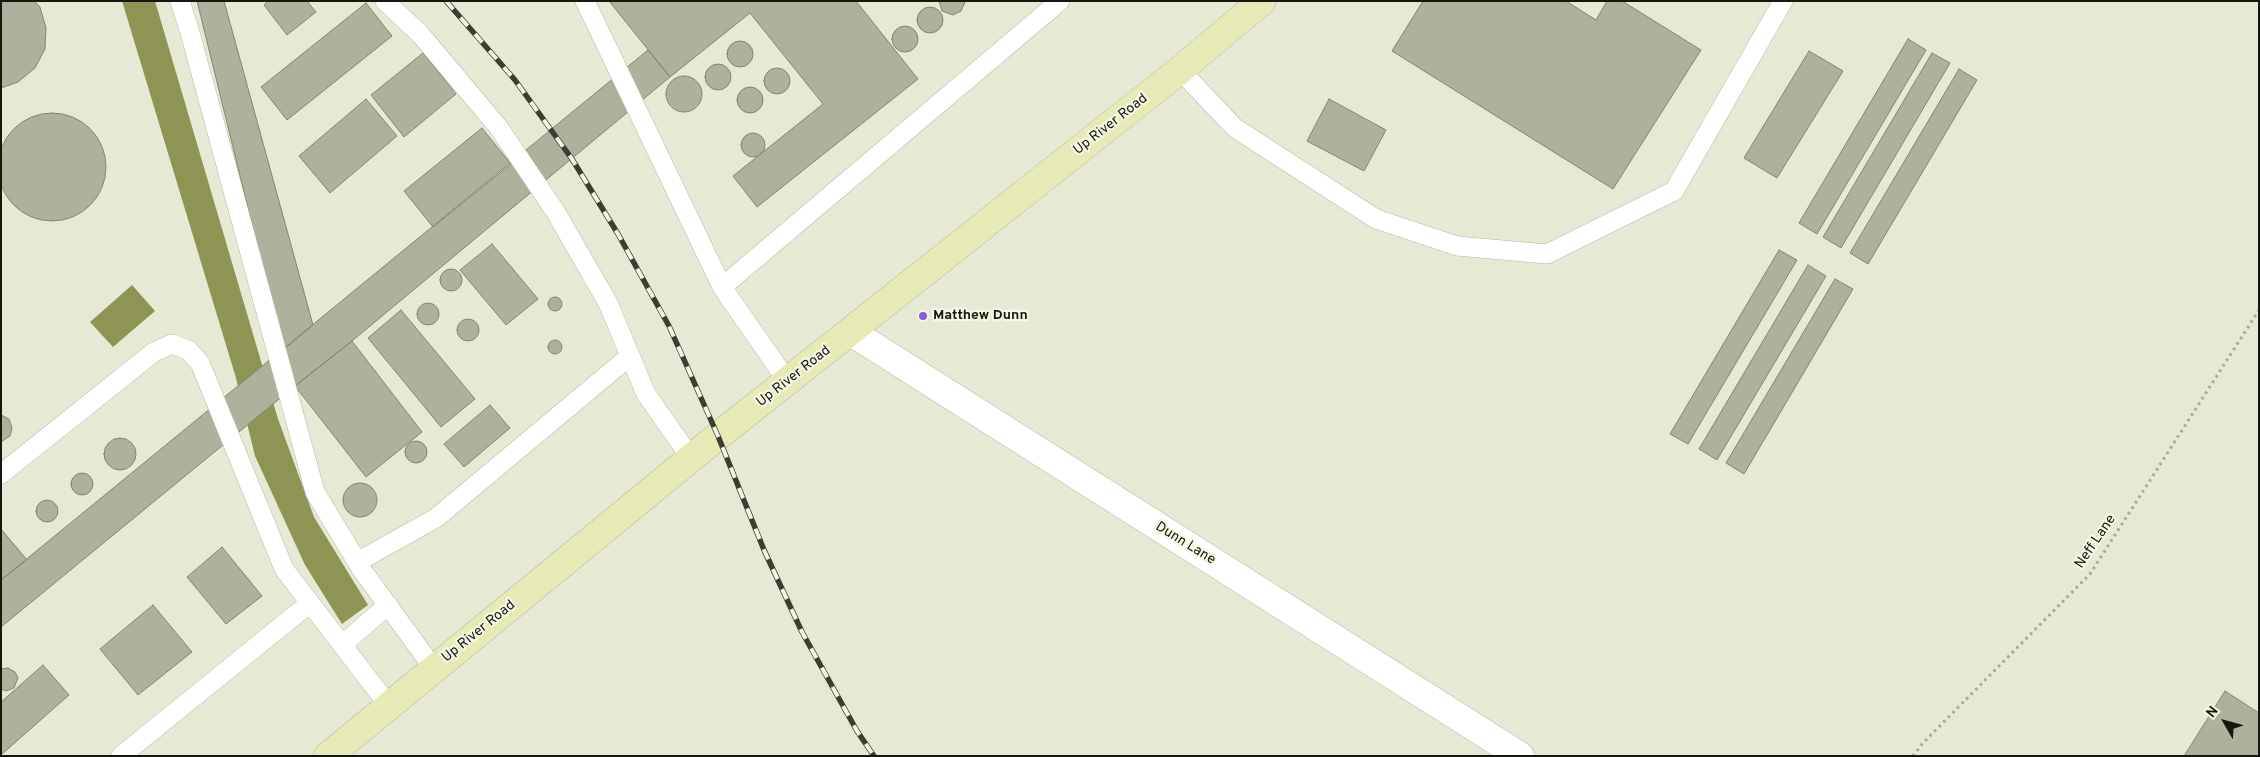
<!DOCTYPE html>
<style>
body{margin:0}
#map{position:relative;width:2260px;height:757px;overflow:hidden;background:#e6ead4;font-family:Overpass,sans-serif}
canvas{display:block}
.frame{position:absolute;inset:0;border:2px solid #161710;pointer-events:none}
.north{position:absolute;left:2200px;top:697px;width:50px;height:50px;-webkit-text-stroke:4px #f4f7e1;paint-order:stroke;rotate:308deg;font-size:14px;font-weight:700;line-height:20px;text-align:center;color:#161710}
.north::after{content:'';display:block;margin:auto;width:18px;height:22px;background:#161710;clip-path:polygon(50% 0,100% 100%,50% 72%,0 100%)}
</style>
<div id="map">
<canvas width="2260" height="757"></canvas>
<div class="frame"></div>
<div class="north">N</div>
</div>
<script>
const c = document.querySelector('canvas').getContext('2d');
c.lineJoin = 'round';
function fill(path, color) { c.fillStyle = color; c.fill(path, 'evenodd'); }
const poly = rows => new Path2D(rows.map(r => 'M' + r).join(''));
function stroke(path, color, width, dash) { c.strokeStyle = color; c.lineWidth = width; c.lineCap = dash ? 'butt' : 'round'; c.setLineDash(dash || []); c.stroke(path); }
function label(font, color, halo, rows, align = 'center') {
  c.font = font + ' Overpass,sans-serif'; c.lineWidth = 4.5; c.setLineDash([]); c.textBaseline = 'middle'; c.strokeStyle = halo; c.fillStyle = color; for (const [text, x, y, turn = 0] of rows) {
    c.save(); c.translate(x, y); c.rotate((+turn || 0) * Math.PI / 180); c.textAlign = isNaN(turn) ? turn : align; if (halo) c.strokeText(text, 0, 0); c.fillText(text, 0, 0); c.restore();
  }
}
fill(poly([
 [122,1,155,1,278,419,314,517,368,605,342,624,305,565,255,456,236,378],
 [132,285,155,311,113,347,90,322]
]), '#8e9554');
const building = poly([
 [1,1,34,1,40,7,46,28,45,49,35,68,18,82,1,88,1,1],
 [197,1,224,1,313,325,283,350,197,1],
 [268,1,307,1,316,12,287,35,264,5,268,1],
 [609,1,856,1,918,79,757,207,733,176,823,104,750,13,670,77,609,1],
 [939,1,965,1,965,2,961,11,953,15,942,11,939,1],
 [1423,1,1566,1,1596,20,1607,1,1622,1,1701,50,1613,189,1392,51,1423,1],
 [366,3,392,36,287,120,261,87,366,3],
 '917 20a13 13 0 1 1 26 0a13 13 0 1 1-26 0Z',
 '892 39a13 13 0 1 1 26 0a13 13 0 1 1-26 0Z',
 [1908,39,1926,50,1817,234,1799,223,1908,39],
 '727 54a13 13 0 1 1 26 0a13 13 0 1 1-26 0Z',
 [648,50,670,77,352,341,295,386,1,627,1,580,648,50],
 [1809,51,1843,71,1777,178,1744,158,1809,51],
 [423,53,456,94,404,137,371,95,423,53],
 [1932,53,1950,63,1841,248,1823,237,1932,53],
 '705 77a13 13 0 1 1 26 0a13 13 0 1 1-26 0Z',
 '764 81a13 13 0 1 1 26 0a13 13 0 1 1-26 0Z',
 [1959,69,1977,80,1868,264,1850,253,1959,69],
 '666 94a18 18 0 1 1 36 0a18 18 0 1 1-36 0Z',
 '737 100a13 13 0 1 1 26 0a13 13 0 1 1-26 0Z',
 [366,99,397,136,330,193,299,156,366,99],
 [1329,99,1386,130,1364,171,1307,141,1329,99],
 '-2 167a54 54 0 1 1 108 0a54 54 0 1 1-108 0Z',
 [482,128,511,164,433,227,404,191,482,128],
 '741 145a12 12 0 1 1 24 0a12 12 0 1 1-24 0Z',
 [492,244,538,299,506,325,460,270,492,244],
 [1779,250,1797,260,1688,444,1670,434,1779,250],
 [1808,265,1826,276,1717,460,1699,449,1808,265],
 '440 280a11 11 0 1 1 22 0a11 11 0 1 1-22 0Z',
 [1835,279,1853,289,1744,474,1726,463,1835,279],
 '548 304a7 7 0 1 1 14 0a7 7 0 1 1-14 0Z',
 '417 314a11 11 0 1 1 22 0a11 11 0 1 1-22 0Z',
 [401,310,475,399,441,427,368,338,401,310],
 '457 330a11 11 0 1 1 22 0a11 11 0 1 1-22 0Z',
 '548 347a7 7 0 1 1 14 0a7 7 0 1 1-14 0Z',
 [352,341,422,432,366,477,295,386,352,341],
 [490,405,510,428,464,467,444,444,490,405],
 [1,415,9,419,12,428,10,436,1,442,1,415],
 '104 454a16 16 0 1 1 32 0a16 16 0 1 1-32 0Z',
 '405 452a11 11 0 1 1 22 0a11 11 0 1 1-22 0Z',
 '71 484a11 11 0 1 1 22 0a11 11 0 1 1-22 0Z',
 '343 500a17 17 0 1 1 34 0a17 17 0 1 1-34 0Z',
 '36 511a11 11 0 1 1 22 0a11 11 0 1 1-22 0Z',
 [1,529,27,560,1,580,1,529],
 [222,547,262,596,226,624,187,577,222,547],
 [153,605,192,652,138,695,100,649,153,605],
 [43,665,69,695,1,755,1,702,43,665],
 [8,668,15,672,18,678,14,688,6,691,1,689,1,669,8,668],
 [2225,691,2259,713,2259,756,2184,756,2225,691]
]);
fill(building, '#aeb19c');
stroke(building, '#828571', 1);
const lane = poly([
 [180,1,189,29,315,492,362,570,434,669],
 [385,1,421,35,499,128,555,211,608,303,646,394,691,458],
 [585,1,722,287],
 [1180,70,1235,128,1376,219,1457,246,1547,254,1674,191,1783,1],
 [788,382,722,287,1060,1],
 [1,474,154,352,172,344,188,350,200,363,284,569,389,706],
 [357,562,436,518,630,356],
 [342,645,388,605],
 [121,756,310,603]
]);
const street = poly([
 [851,332,1520,756]
]);
const secondary = poly([
 [328,756,718,436,1180,70,1262,1]
]);
stroke(lane, '#b7baa5', 20);
stroke(street, '#b7baa5', 29);
stroke(secondary, '#b7baa5', 29);
stroke(poly([
 [1913,756,1923,743,2090,574,2259,310]
]), '#a4a896', 3, [2.5, 4]);
stroke(lane, '#fff', 19);
stroke(street, '#fff', 28);
stroke(secondary, '#e7eab7', 28);
const rail = poly([
 [446,1,515,80,572,159,618,234,669,326,718,436,764,550,802,632,857,731,874,756]
]);
stroke(rail, '#3c3e34', 5.5);
stroke(rail, '#f4f7e1', 4, [11]);
for (const [x, y, r, color] of [
 [923,316,5,"#825dd7"]
]) { const dot = new Path2D(); dot.arc(x, y, r, 0, 2 * Math.PI); c.fillStyle = color; c.fill(dot); stroke(dot, '#f4f7e1', 2); }
label('14px', '#161710', '#f4f7e1', [
 ["Up River Road",1111,125,-38],
 ["Up River Road",794,377,-38],
 ["Neff Lane",2096,542,-56],
 ["Dunn Lane",1185,544,32],
 ["Up River Road",479,632,-39]
]);
label('bold 14px', '#161710', '#f4f7e1', [
 ["Matthew Dunn",933,316]
], 'left');
</script>
